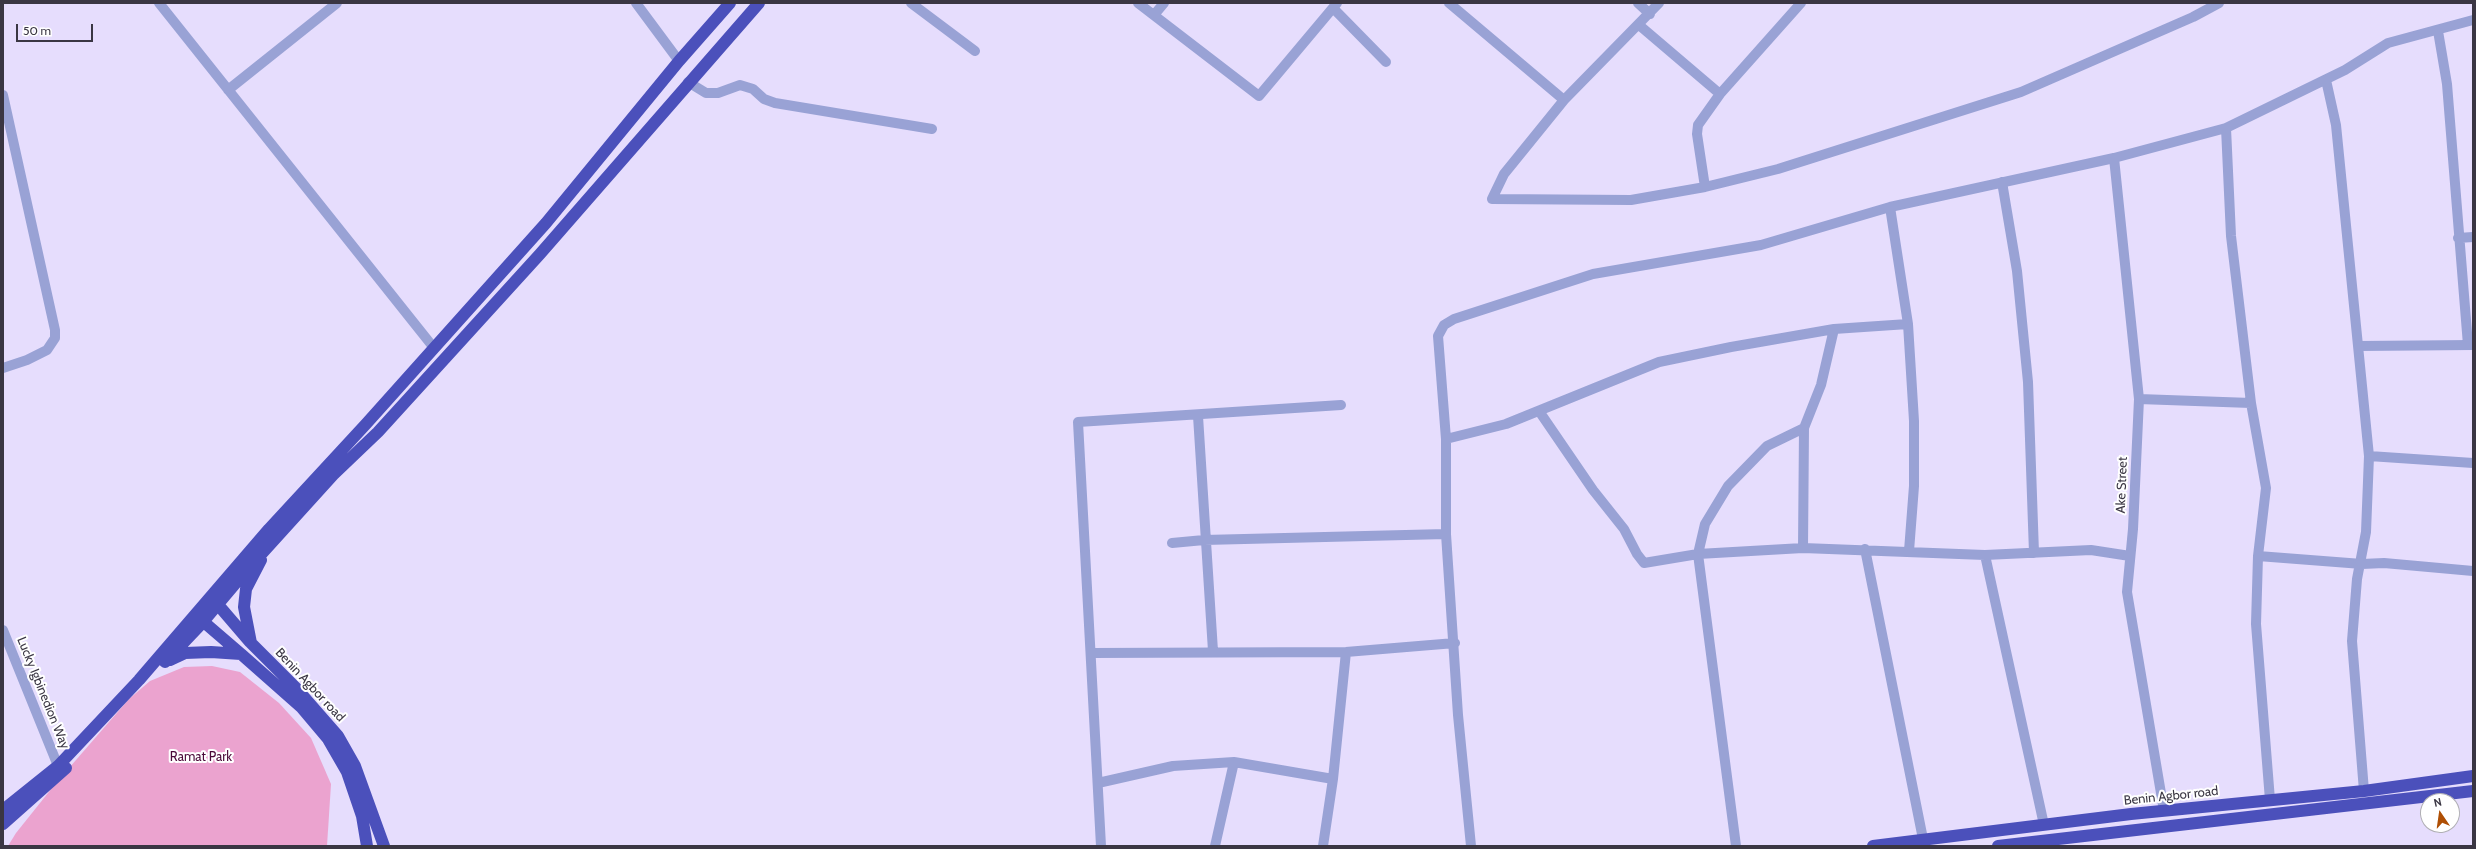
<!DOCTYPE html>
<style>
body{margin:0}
#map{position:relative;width:2476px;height:849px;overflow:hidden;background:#e6ddfd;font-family:Cabin,sans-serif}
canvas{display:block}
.frame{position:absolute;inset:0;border:4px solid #3a3643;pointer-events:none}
.north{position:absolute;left:2420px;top:793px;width:40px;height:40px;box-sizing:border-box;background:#fff;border:1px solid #b0afb4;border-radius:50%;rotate:347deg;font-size:11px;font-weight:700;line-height:16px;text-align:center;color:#3a3643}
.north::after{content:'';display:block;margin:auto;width:14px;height:18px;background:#af4f05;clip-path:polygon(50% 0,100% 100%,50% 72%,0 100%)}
.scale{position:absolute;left:16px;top:24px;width:77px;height:18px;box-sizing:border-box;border:2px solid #3a3643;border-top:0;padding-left:5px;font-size:12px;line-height:14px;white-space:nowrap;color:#3a3643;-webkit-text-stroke:3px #fff;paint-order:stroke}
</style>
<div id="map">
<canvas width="2476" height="849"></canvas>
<div class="frame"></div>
<div class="north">N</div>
<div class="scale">50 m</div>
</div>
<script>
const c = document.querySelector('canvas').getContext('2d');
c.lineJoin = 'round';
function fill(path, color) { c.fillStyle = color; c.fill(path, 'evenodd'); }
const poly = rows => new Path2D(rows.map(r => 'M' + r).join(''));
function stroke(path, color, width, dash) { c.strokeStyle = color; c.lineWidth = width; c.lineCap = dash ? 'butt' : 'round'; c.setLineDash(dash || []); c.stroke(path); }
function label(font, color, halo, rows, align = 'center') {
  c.font = font + ' Cabin,sans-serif'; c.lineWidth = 4; c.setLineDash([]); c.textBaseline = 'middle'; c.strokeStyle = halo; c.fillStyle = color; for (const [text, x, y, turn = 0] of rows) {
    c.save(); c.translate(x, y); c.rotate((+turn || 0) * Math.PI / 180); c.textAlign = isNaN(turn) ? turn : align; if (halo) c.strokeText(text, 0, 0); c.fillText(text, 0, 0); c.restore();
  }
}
fill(poly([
 [212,666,240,672,279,703,311,738,331,784,327,846,8,846,16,833,56,783,129,699,150,681,184,667]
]), '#eba3cf');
stroke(poly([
 [159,3,434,348],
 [636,3,679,61],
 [911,3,975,51],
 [1138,3,1259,96,1337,3],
 [1449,3,1564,100],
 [1638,3,1650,14],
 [1659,3,1564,100,1504,174,1492,199,1631,200,1705,187,1778,169,2021,92,2193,17,2219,3],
 [1333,8,1386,62],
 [1154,15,1164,3],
 [1639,25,1720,94],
 [2438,31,2447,84,2468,345],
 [2326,80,2336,125,2369,456,2366,532,2357,579,2352,641,2364,791],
 [688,82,706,93,718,93,740,85,753,89,764,99,775,103,932,129],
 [228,90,337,3],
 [3,95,55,330,55,338,47,350,27,360,3,368],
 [2226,128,2231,236,2251,403,2266,488,2258,556,2256,624,2270,800],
 [2114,158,2139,399,2133,529,2127,592,2164,811],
 [2002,182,2017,271,2028,382,2034,553],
 [1705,187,1697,134,1698,125,1720,94,1801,3],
 [1890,207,1908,324,1914,421,1914,486,1909,551],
 [2458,238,2473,237],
 [2359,346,2473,345],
 [2139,399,2251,403],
 [1539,411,1593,490,1624,529,1637,554,1644,563,1698,554,1803,548,1985,555,2091,550,2130,556],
 [1198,416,1213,651],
 [1446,439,1506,424,1659,362,1731,347,1834,329,1908,324],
 [2369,456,2473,463],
 [1172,543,1204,540,1446,534],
 [1803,548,1804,428,1821,385,1834,329],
 [1865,549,1923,839],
 [1985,555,2044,825],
 [2258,556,2362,564,2384,563,2473,571],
 [3,630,58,766],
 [1092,653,1346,652,1455,643],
 [1098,783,1173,766,1234,762,1333,779],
 [1101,846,1078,422,1341,405],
 [1215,846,1234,762],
 [1323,846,1333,779,1346,652],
 [1471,846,1458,715,1446,534,1446,439,1438,336,1444,325,1454,319,1593,274,1761,245,1890,207,2114,158,2226,128,2345,70,2388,43,2473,20],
 [1736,846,1698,554,1705,524,1728,486,1767,446,1804,428]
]), '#99a2d5', 10);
stroke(poly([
 [261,560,246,589,244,607,251,643,296,688,338,736,355,766,384,846],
 [214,600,250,642],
 [198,617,241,654],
 [170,660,185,653,211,652,241,654,301,707,328,739,347,772,362,816,367,846],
 [165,662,203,622,246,571,333,475,378,432,540,254,759,3],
 [3,810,58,766,139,680,269,529,366,424,546,223,679,61,730,3],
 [3,824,66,768],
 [1873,846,2131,814,2364,791,2473,776],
 [1998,846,2473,791]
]), '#4b50bb', 12);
label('13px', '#3a3643', '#fff', [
 ["Ake Street",2122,485,-88],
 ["Benin Agbor road",310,685,47],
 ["Lucky Igbinedion Way",43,693,68],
 ["Benin Agbor road",2171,796,-6]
]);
label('13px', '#4c0b3a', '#fff', [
 ["Ramat Park",201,757]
]);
</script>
